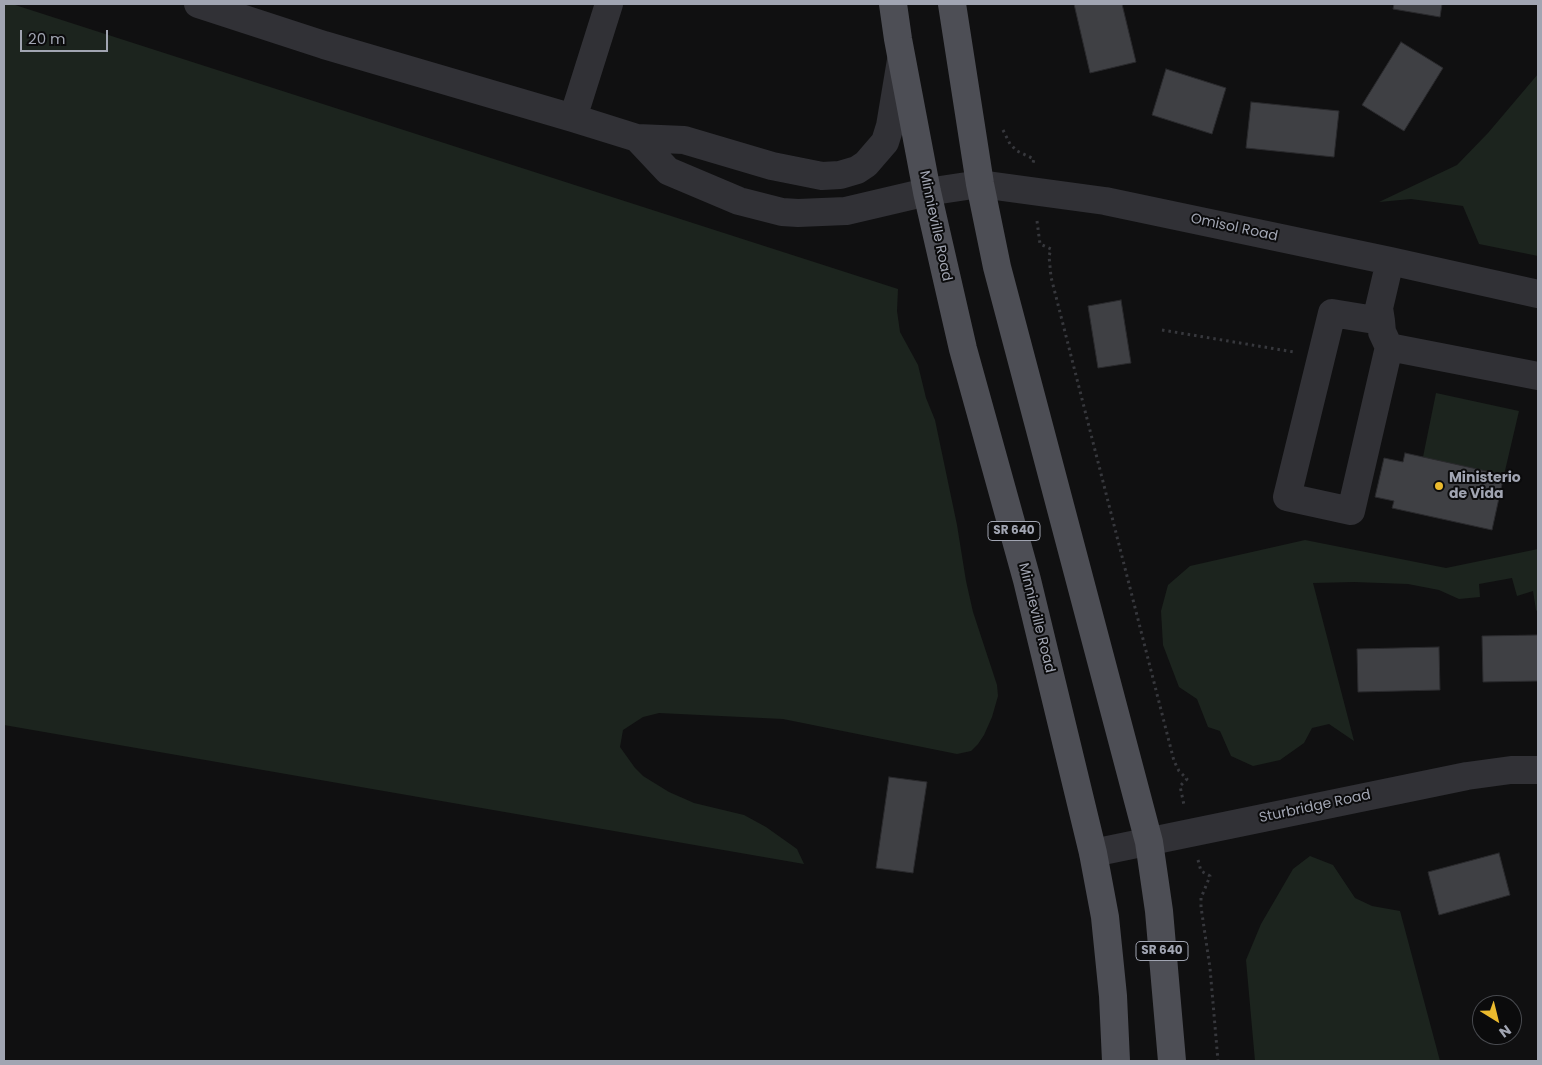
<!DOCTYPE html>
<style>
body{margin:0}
#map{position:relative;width:1542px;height:1065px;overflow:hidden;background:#101011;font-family:Poppins,sans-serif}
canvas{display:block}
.frame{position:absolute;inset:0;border:5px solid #a1a5b2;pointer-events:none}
.north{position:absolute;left:1472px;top:995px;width:50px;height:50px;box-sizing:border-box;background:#0b0b0c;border:1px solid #47494e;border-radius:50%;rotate:144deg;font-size:14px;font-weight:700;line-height:20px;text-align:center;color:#a1a5b2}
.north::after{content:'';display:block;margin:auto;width:18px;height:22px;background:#ebba2e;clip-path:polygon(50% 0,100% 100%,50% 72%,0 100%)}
.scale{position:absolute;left:20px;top:30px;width:88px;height:22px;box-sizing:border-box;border:2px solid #a1a5b2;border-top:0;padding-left:6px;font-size:15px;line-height:18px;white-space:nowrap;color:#a1a5b2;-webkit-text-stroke:4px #0b0b0c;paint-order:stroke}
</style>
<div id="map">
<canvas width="1542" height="1065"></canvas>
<div class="frame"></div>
<div class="north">N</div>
<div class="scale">20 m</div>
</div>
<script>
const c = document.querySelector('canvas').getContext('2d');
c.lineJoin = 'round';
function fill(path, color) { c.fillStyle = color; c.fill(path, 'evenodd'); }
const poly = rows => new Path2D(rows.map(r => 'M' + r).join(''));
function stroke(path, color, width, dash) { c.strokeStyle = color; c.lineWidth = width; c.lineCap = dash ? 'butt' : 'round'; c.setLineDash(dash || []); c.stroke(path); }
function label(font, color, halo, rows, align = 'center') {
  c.font = font + ' Poppins,sans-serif'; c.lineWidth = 4; c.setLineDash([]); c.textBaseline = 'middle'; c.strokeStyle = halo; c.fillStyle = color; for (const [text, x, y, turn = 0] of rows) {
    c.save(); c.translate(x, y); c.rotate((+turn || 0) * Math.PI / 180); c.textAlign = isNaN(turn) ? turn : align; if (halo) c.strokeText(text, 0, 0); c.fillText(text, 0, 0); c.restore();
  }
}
fill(poly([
 [4,4,12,4,898,289,897,311,900,332,918,365,926,398,935,420,957,525,966,581,973,612,997,685,998,696,992,717,984,735,978,744,971,751,957,754,783,719,659,713,643,717,623,730,620,747,635,768,643,776,669,792,694,803,744,815,766,827,797,849,804,864,4,725],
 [1538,74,1538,256,1479,244,1463,206,1411,199,1379,202,1457,165,1488,133],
 [1436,393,1519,411,1504,475,1423,457],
 [1305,540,1446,568,1538,549,1538,612,1536,610,1533,591,1517,596,1512,578,1479,584,1480,597,1459,599,1439,590,1408,584,1354,582,1313,583,1354,741,1329,724,1312,728,1304,743,1280,760,1253,766,1231,756,1220,731,1208,727,1197,699,1179,687,1163,645,1161,611,1168,585,1190,566],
 [1310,856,1333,865,1355,898,1372,906,1400,911,1440,1061,1255,1061,1246,960,1261,924,1293,869]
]), '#1c241e');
const building = poly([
 [1074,4,1122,4,1136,62,1090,73,1074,4],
 [1394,4,1442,4,1440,17,1393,9,1394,4],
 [1401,42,1443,68,1404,131,1362,105,1401,42],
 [1166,69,1226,88,1212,134,1152,115,1166,69],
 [1251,102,1339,111,1334,157,1246,148,1251,102],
 [1121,300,1131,363,1098,368,1088,306,1121,300],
 [1405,453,1504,475,1492,530,1392,508,1394,501,1375,497,1384,458,1403,462,1405,453],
 [1538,635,1538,681,1483,682,1482,636,1538,635],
 [1439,647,1440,690,1358,692,1357,649,1439,647],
 [889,777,927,782,913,873,876,868,889,777],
 [1499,853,1510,895,1439,915,1428,872,1499,853]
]);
fill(building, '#3f4044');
stroke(building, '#2a2a2d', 1);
stroke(poly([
 [1003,130,1010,144,1017,151,1034,159,1033,163],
 [1037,221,1040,244,1051,249,1049,256,1051,277,1174,761,1179,771,1187,779,1180,786,1184,805],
 [1162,330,1294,352],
 [1198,860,1201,871,1210,876,1201,898,1201,907,1210,968,1218,1061]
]), '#37383d', 3, [2.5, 4]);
stroke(poly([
 [198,4,324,45,573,118,637,138,684,140,772,166,822,176,840,175,857,170,866,164,885,142,890,126,901,60],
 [573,118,609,4],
 [637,138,668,171,739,201,782,212,798,213,846,211,927,192,980,184,1105,201,1390,261,1538,294],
 [1381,321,1332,313,1287,497,1351,511,1389,347,1382,332,1381,321,1379,308,1390,261],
 [1389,347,1538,376],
 [1093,853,1467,776,1511,770,1538,770]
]), '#313136', 28);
stroke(poly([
 [893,4,898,39,927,192,963,349,1027,580,1093,853,1105,917,1113,996,1116,1061],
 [952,4,980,184,997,267,1149,842,1159,911,1172,1061]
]), '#4d4e55', 28);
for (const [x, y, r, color] of [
 [1439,486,5,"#ebba2e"]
]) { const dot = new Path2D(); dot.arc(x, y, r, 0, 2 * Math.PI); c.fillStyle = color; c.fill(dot); stroke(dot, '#0b0b0c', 2); }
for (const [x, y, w] of [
 [1014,531,52],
 [1162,951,52]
]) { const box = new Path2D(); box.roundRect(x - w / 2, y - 9.5, w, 19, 4); c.fillStyle = '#0b0b0c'; c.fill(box); stroke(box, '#a1a5b2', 1); }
label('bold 12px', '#a1a5b2', null, [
 ["SR 640",1014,531],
 ["SR 640",1162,951]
]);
label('14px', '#a1a5b2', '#0b0b0c', [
 ["Minnieville Road",935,226,78],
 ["Omisol Road",1234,228,12],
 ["Minnieville Road",1036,618,76],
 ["Sturbridge Road",1315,807,-12]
]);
label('bold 14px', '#a1a5b2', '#0b0b0c', [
 ["Ministerio",1449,478],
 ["de Vida",1449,494]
], 'left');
</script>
